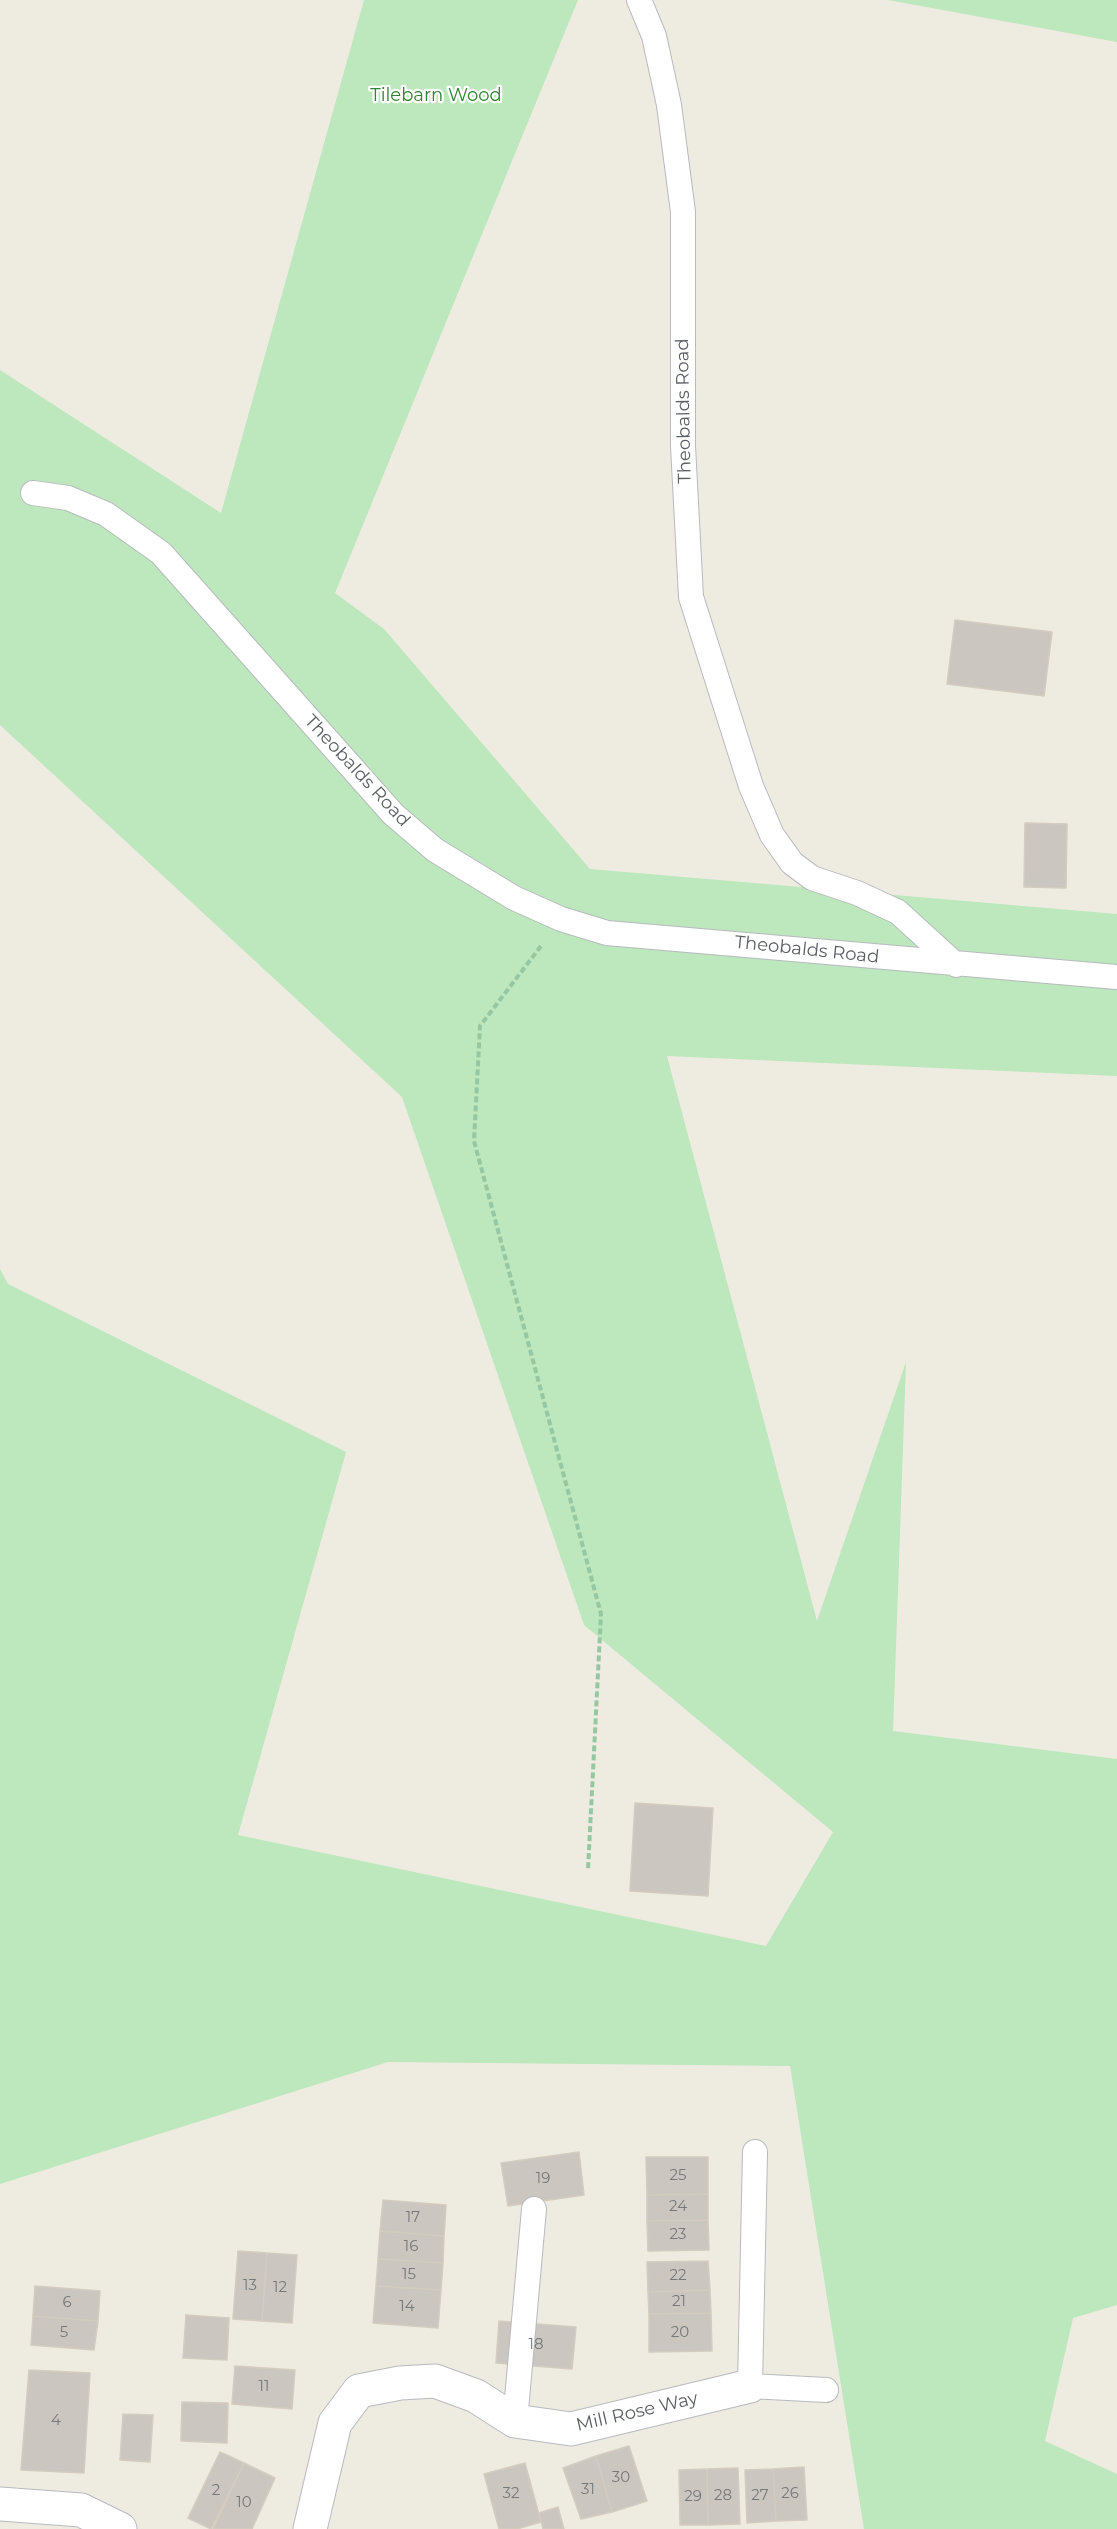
<!DOCTYPE html>
<style>
body{margin:0}
canvas{display:block;background:#eeebe1}
</style>
<canvas width="1117" height="2529"></canvas>
<script>
const c = document.querySelector('canvas').getContext('2d');
c.lineJoin = 'round';
function fill(path, color) { c.fillStyle = color; c.fill(path, 'evenodd'); }
const poly = rows => new Path2D(rows.map(r => 'M' + r).join(''));
function stroke(path, color, width, dash) { c.strokeStyle = color; c.lineWidth = width; c.lineCap = dash ? 'butt' : 'round'; c.setLineDash(dash || []); c.stroke(path); }
function label(font, color, halo, rows, align = 'center') {
  c.font = font + ' Montserrat,sans-serif'; c.lineWidth = 4.5; c.setLineDash([]); c.textBaseline = 'middle'; c.strokeStyle = halo; c.fillStyle = color; for (const [text, x, y, turn = 0] of rows) {
    c.save(); c.translate(x, y); c.rotate((+turn || 0) * Math.PI / 180); c.textAlign = isNaN(turn) ? turn : align; if (halo) c.strokeText(text, 0, 0); c.fillText(text, 0, 0); c.restore();
  }
}
fill(poly([
 [364,0,578,0,335,593,384,629,590,869,1117,914,1117,1076,667,1056,817,1621,906,1362,893,1731,1117,1759,1117,2305,1073,2318,1045,2441,1117,2474,1117,2529,864,2529,790,2066,388,2062,0,2184,0,1269,8,1284,346,1452,238,1835,766,1946,833,1832,584,1625,402,1097,0,725,0,370,221,513],
 [888,0,1117,0,1117,42]
]), '#bde7bc');
const building = poly([
 [955,620,1052,632,1044,696,947,684,955,620],
 [1025,823,1067,824,1066,888,1024,887,1025,823],
 [635,1803,713,1808,708,1896,630,1891,635,1803],
 [579,2152,584,2195,508,2206,501,2163,579,2152],
 [646,2157,708,2157,708,2194,647,2195,646,2157],
 [708,2194,708,2220,647,2221,647,2195,708,2194],
 [383,2200,446,2205,444,2236,380,2231,383,2200],
 [708,2220,709,2250,648,2251,647,2221,708,2220],
 [380,2231,444,2236,443,2263,378,2259,380,2231],
 [238,2251,267,2253,262,2321,233,2319,238,2251],
 [267,2253,297,2255,292,2323,262,2321,267,2253],
 [378,2259,443,2263,441,2290,376,2286,378,2259],
 [708,2261,710,2290,648,2292,647,2262,708,2261],
 [35,2286,100,2291,98,2321,33,2316,35,2286],
 [376,2286,441,2290,438,2328,373,2323,376,2286],
 [710,2290,711,2313,649,2314,648,2292,710,2290],
 [711,2313,712,2351,649,2352,649,2314,711,2313],
 [186,2315,229,2318,227,2360,183,2358,186,2315],
 [33,2316,98,2321,94,2350,31,2345,33,2316],
 [499,2321,576,2327,572,2369,496,2363,499,2321],
 [235,2366,295,2370,292,2409,232,2404,235,2366],
 [29,2370,90,2373,84,2473,21,2470,29,2370],
 [182,2402,228,2403,227,2443,181,2441,182,2402],
 [123,2414,153,2415,150,2462,120,2460,123,2414],
 [629,2446,647,2501,612,2512,596,2456,629,2446],
 [220,2452,244,2463,211,2529,188,2518,220,2452],
 [596,2456,612,2512,581,2519,563,2468,596,2456],
 [244,2463,275,2478,252,2529,213,2529,244,2463],
 [525,2463,541,2522,517,2529,499,2529,484,2474,525,2463],
 [804,2467,807,2520,776,2521,773,2469,804,2467],
 [738,2468,740,2524,708,2525,707,2469,738,2468],
 [707,2469,708,2525,680,2525,679,2470,707,2469],
 [773,2469,776,2521,747,2523,745,2470,773,2469],
 [558,2507,564,2529,543,2529,539,2513,558,2507]
]);
fill(building, '#cbc7c0');
stroke(building, '#d3ccbf', 1.5);
const lane = poly([
 [639,0,654,36,669,105,683,212,683,446,691,597,751,786,772,835,792,863,812,878,857,893,898,912,956,965],
 [33,493,68,498,106,514,161,553,393,814,435,850,514,898,561,919,607,933,1117,977],
 [755,2152,750,2386,826,2390],
 [515,2421,534,2209]
]);
const street = poly([
 [0,2504,81,2510,120,2529],
 [310,2529,335,2423,359,2391,400,2383,435,2381,476,2396,515,2421,571,2429,750,2386]
]);
stroke(lane, '#b7babf', 26);
stroke(street, '#b7babf', 35);
stroke(poly([
 [541,946,480,1026,474,1141,601,1614,588,1870]
]), '#95c8a2', 4, [6, 3]);
stroke(lane, '#fff', 24);
stroke(street, '#fff', 33);
label('15px', '#76787a', null, [
 ["25",678,2176],
 ["19",543,2179],
 ["24",678,2207],
 ["17",413,2218],
 ["23",678,2235],
 ["16",411,2247],
 ["15",409,2275],
 ["22",678,2276],
 ["13",250,2286],
 ["12",280,2288],
 ["21",679,2302],
 ["6",67,2303],
 ["14",407,2307],
 ["5",64,2333],
 ["20",680,2333],
 ["18",536,2345],
 ["11",264,2387],
 ["4",56,2421],
 ["30",621,2478],
 ["31",588,2490],
 ["2",216,2491],
 ["32",511,2494],
 ["26",790,2494],
 ["28",723,2496],
 ["27",760,2496],
 ["29",693,2497],
 ["10",244,2503]
]);
label('18px', '#308431', '#fff', [
 ["Tilebarn Wood",436,96]
]);
label('18px', '#5a5e63', '#fff', [
 ["Theobalds Road",684,411,-91],
 ["Theobalds Road",357,771,47],
 ["Theobalds Road",807,950,6],
 ["Mill Rose Way",637,2412,-13]
]);
</script>
